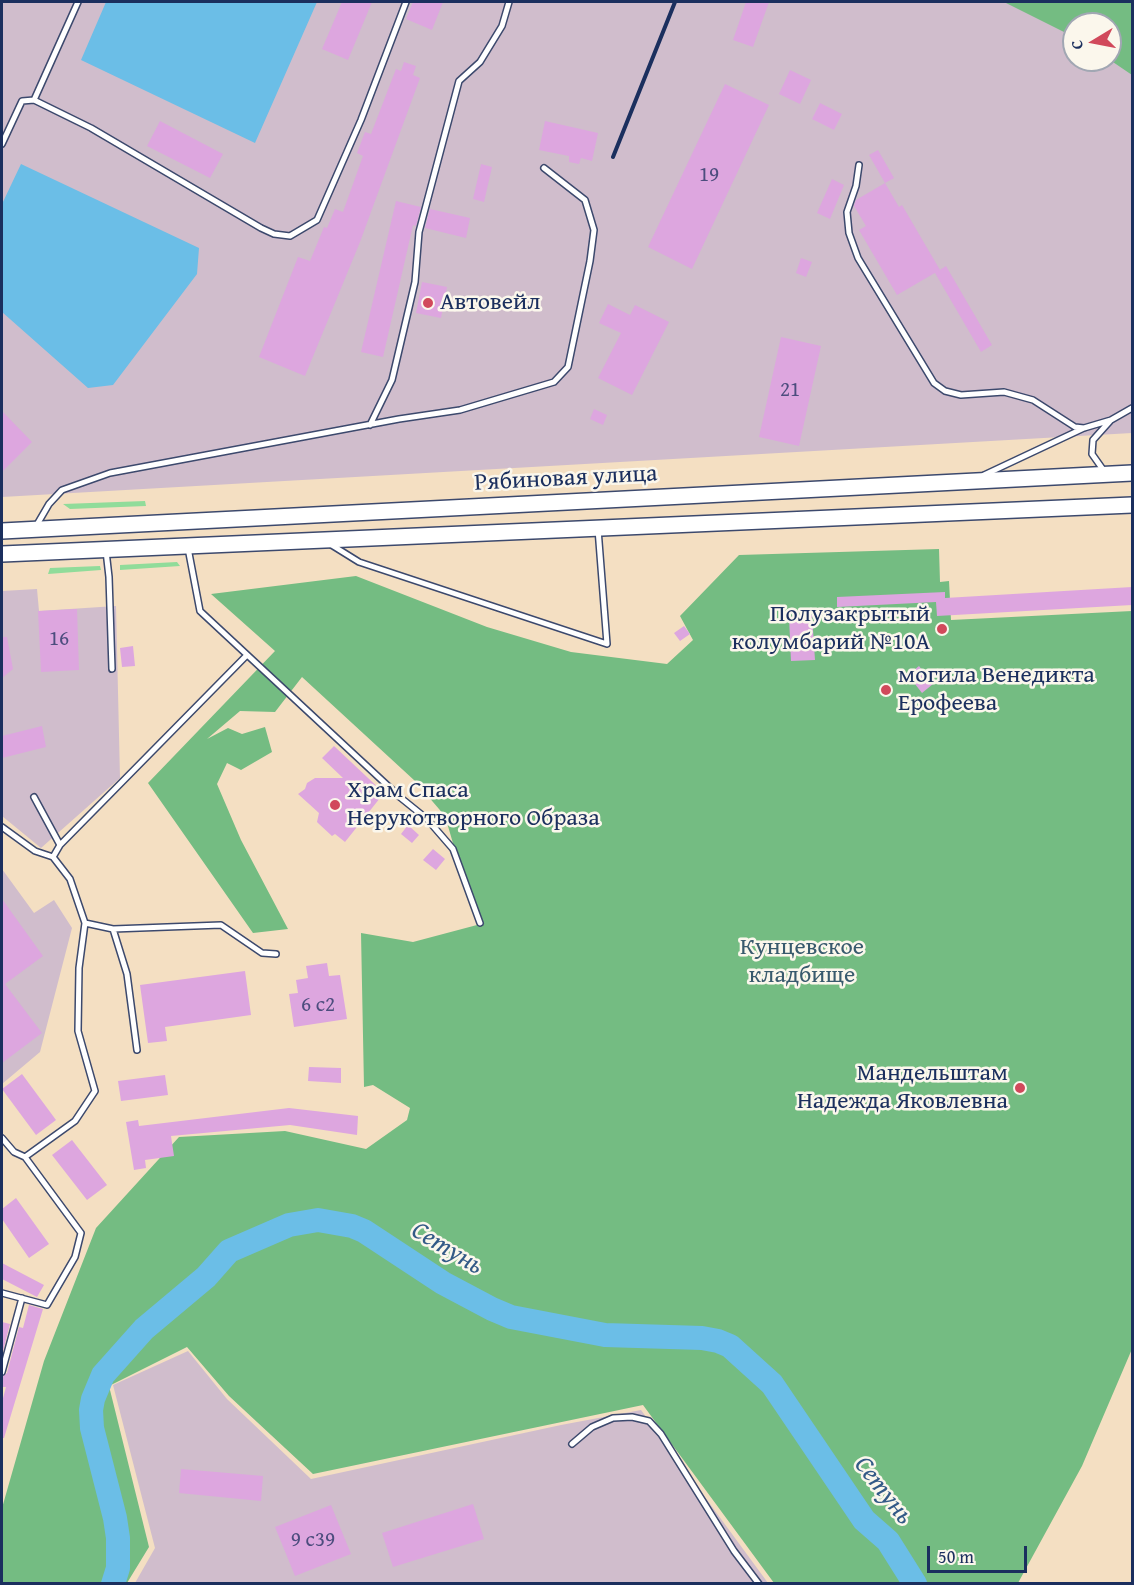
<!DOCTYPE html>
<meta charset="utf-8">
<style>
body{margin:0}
#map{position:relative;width:1134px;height:1585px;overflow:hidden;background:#f4dfc2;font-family:"Gentium Book Plus",serif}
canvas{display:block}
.frame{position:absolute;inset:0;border:3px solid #1b2f5e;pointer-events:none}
.north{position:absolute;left:1062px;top:12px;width:60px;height:60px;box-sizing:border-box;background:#fbf7ec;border:2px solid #a1a7b3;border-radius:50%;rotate:260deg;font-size:16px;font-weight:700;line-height:24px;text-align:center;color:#1b2f5e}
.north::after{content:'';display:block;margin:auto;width:21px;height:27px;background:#d1495b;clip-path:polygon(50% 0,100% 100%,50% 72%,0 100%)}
.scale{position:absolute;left:927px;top:1546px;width:100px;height:27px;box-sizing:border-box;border:3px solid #1b2f5e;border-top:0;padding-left:8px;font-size:18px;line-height:21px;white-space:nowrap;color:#1b2f5e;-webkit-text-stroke:4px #fbf7ec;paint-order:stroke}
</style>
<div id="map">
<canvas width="1134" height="1585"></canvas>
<div class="frame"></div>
<div class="north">С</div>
<div class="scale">50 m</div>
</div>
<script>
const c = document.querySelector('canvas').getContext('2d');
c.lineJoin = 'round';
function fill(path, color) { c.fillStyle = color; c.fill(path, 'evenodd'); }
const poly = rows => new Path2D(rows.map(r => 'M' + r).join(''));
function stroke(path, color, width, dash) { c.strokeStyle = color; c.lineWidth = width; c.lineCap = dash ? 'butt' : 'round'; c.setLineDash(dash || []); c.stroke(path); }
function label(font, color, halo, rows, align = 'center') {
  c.font = font + ' "Gentium Book Plus",serif'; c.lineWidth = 5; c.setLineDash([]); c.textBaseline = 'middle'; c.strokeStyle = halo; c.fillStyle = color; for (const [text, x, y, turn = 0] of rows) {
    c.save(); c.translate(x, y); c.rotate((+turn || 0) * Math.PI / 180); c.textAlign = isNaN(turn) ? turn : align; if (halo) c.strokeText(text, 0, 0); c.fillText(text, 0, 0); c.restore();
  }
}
fill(poly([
 [2,2,1046,2,1074,24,1074,60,1110,60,1132,36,1132,433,2,497],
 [37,589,39,611,116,606,120,778,41,848,2,816,2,591],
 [2,869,34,913,54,900,72,928,40,1052,2,1084],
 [188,1351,227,1399,311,1479,561,1425,641,1410,768,1583,135,1583,155,1548,113,1385]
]), '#d0bdcc');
fill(poly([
 [145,501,146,506,70,509,63,504],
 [177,562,180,566,120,570,120,565],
 [100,566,101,570,48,574,50,568]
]), '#90dc9a');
fill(poly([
 [1004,2,1132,2,1132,75,1110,60,1110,24,1074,24,1074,37],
 [939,549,940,582,949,581,951,620,1132,611,1132,1349,1082,1466,1018,1583,774,1583,643,1405,313,1474,229,1396,187,1347,109,1386,149,1547,127,1583,2,1583,2,1508,44,1361,96,1228,179,1137,285,1131,366,1149,407,1120,410,1108,373,1085,364,1087,361,933,413,942,477,925,445,816,415,781,302,677,275,712,240,711,207,739,228,728,242,734,265,727,272,752,241,770,227,763,217,784,241,840,288,929,253,933,148,783,275,651,211,594,356,576,487,627,571,652,667,664,693,640,680,616,739,555]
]), '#74bc82');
fill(poly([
 [106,2,317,2,255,143,81,60],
 [21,164,199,248,197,274,113,385,88,388,2,312,2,204]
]), '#6bbee7');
stroke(poly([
 [113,1584,118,1568,118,1538,115,1518,92,1428,91,1410,93,1399,103,1375,144,1329,206,1277,229,1251,289,1225,318,1220,352,1226,364,1231,443,1283,492,1309,511,1317,605,1335,702,1338,718,1341,730,1346,772,1384,864,1520,888,1541,915,1584]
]), '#6bbee7', 24);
fill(poly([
 [342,2,372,2,348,60,322,49],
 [413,2,443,2,432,30,406,19],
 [746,2,769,2,753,47,733,40],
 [404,62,416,66,413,75,420,78,360,242,305,376,259,357,298,257,310,261,324,227,327,228,335,209,343,212,363,156,357,153,365,132,371,134,396,69,401,71],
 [790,70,811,80,800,104,779,94],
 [725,84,769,105,692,269,648,247],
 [820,103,842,114,834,130,812,119],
 [160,121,223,154,210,178,147,146],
 [545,121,598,133,592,161,581,158,579,164,569,162,569,156,539,150],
 [878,150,894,178,885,183,869,155],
 [481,164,492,167,484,202,473,199],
 [832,179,844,185,830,219,817,213],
 [885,183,899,207,902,205,940,270,897,295,859,230,866,226,854,206,856,200],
 [396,201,421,207,416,226,413,225,383,357,361,352],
 [430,209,470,218,466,238,425,228],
 [801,258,812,262,806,277,796,273],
 [946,266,992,345,981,352,935,273],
 [422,282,447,287,441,318,416,313],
 [608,304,630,315,635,305,669,322,632,395,598,378,621,333,599,323],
 [781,337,821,346,799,446,759,437],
 [594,409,607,415,603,425,590,419],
 [2,411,32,442,2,472],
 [1132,587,1132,605,937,616,936,602,837,607,837,597,945,592,945,598],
 [77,609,79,670,41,672,38,611],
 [812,615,815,660,791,661,789,617],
 [684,626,690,634,680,641,674,633],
 [2,637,7,637,13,669,2,678],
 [133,646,135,666,122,667,120,648],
 [919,666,933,684,922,693,908,675],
 [42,726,46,747,2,758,2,736],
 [334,746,384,793,345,842,335,834,332,836,319,824,317,822,319,813,298,794,305,789,307,783,315,778,343,778,322,758],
 [408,825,419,835,412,843,401,834],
 [433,849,445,859,436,870,423,860],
 [2,899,43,956,5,984,42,1033,2,1063],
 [327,963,329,976,340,975,347,1019,294,1027,289,994,298,993,296,980,308,978,306,966],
 [245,971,251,1015,165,1027,167,1041,148,1043,140,985],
 [309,1067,341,1068,341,1083,308,1081],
 [22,1074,56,1120,36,1135,2,1089],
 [165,1075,168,1095,121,1101,118,1081],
 [289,1108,358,1116,357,1135,290,1125,171,1136,174,1156,145,1160,146,1168,134,1170,126,1122,138,1120,139,1126],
 [72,1140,107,1185,87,1200,52,1155],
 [16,1198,49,1244,29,1258,2,1219,2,1209],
 [2,1263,44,1285,37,1297,2,1279],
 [29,1305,43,1309,4,1438,2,1438,2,1402,6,1387,2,1387,2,1377,7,1373,19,1327,23,1328],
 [2,1322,10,1324,2,1355],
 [181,1469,263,1476,261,1501,179,1493],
 [473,1504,484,1539,393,1567,382,1533],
 [331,1505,351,1554,295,1576,275,1527]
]), '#dda6df');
const lane = poly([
 [34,100,78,2],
 [2,144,22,101,34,100,91,128,261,228,274,234,290,236,317,220,361,120,406,2],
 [859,165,856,186,847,212,849,233,858,258,934,383,945,391,961,395,1004,392,1033,400,1075,427,1084,428],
 [370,425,392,380,415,282,419,232,459,81,480,62,502,26,509,2],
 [1104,471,1092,454,1093,440,1110,421],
 [984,475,1084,428,1111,420,1132,408],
 [35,528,49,504,62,490,110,473,399,419,460,410,554,382,568,367,590,261,594,230,585,200,544,168],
 [330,544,359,562,607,644,598,529],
 [188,548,200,611,401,798,427,819,453,849,480,923],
 [106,551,109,577,112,669],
 [34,797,60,845],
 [2,827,35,851,53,857,70,879,85,923,79,968,78,1031,95,1091,75,1121,25,1157,81,1233,75,1257,47,1305,2,1293],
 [53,857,60,845,247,655],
 [85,923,113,929,221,925,262,953,276,954],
 [113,929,127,974,137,1050],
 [2,1138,14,1152,25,1157],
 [2,1372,22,1298],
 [572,1444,592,1427,613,1418,632,1417,649,1421,661,1434,734,1551,759,1584]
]);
const secondary = poly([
 [2,531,1132,473],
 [2,554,1132,505]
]);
stroke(lane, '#3c496d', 8);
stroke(secondary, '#3c496d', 18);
stroke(lane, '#fff', 5);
stroke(secondary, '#fff', 15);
stroke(poly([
 [613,157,675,2]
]), '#1b2f5e', 4);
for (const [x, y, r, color] of [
 [428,303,6,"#d1495b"],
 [942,629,6,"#d1495b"],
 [886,690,6,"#d1495b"],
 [335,805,6,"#d1495b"],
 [1020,1088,6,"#d1495b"]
]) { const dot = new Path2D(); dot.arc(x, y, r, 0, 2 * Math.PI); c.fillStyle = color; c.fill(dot); stroke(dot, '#fbf7ec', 2); }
label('21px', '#4c4d7e', null, [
 ["19",709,176],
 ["21",790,391],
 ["16",59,640],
 ["6 с2",318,1006],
 ["9 с39",313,1541]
]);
label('24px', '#1b2f5e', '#fbf7ec', [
 ["Автовейл",440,303],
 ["Полузакрытый",930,615,"right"],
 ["колумбарий №10А",930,643,"right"],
 ["могила Венедикта",898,676],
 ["Ерофеева",898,704],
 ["Храм Спаса",347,791],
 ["Нерукотворного Образа",347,819],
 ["Мандельштам",1008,1074,"right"],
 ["Надежда Яковлевна",1008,1102,"right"]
], 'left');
label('24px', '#1b2f5e', '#fbf7ec', [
 ["Рябиновая улица",566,479,-3]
]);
label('24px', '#385a6d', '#fbf7ec', [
 ["Кунцевское",802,948],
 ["кладбище",802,976]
]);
label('italic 26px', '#335a87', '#fbf7ec', [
 ["Сетунь",447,1249,31],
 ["Сетунь",883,1491,52]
]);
</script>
